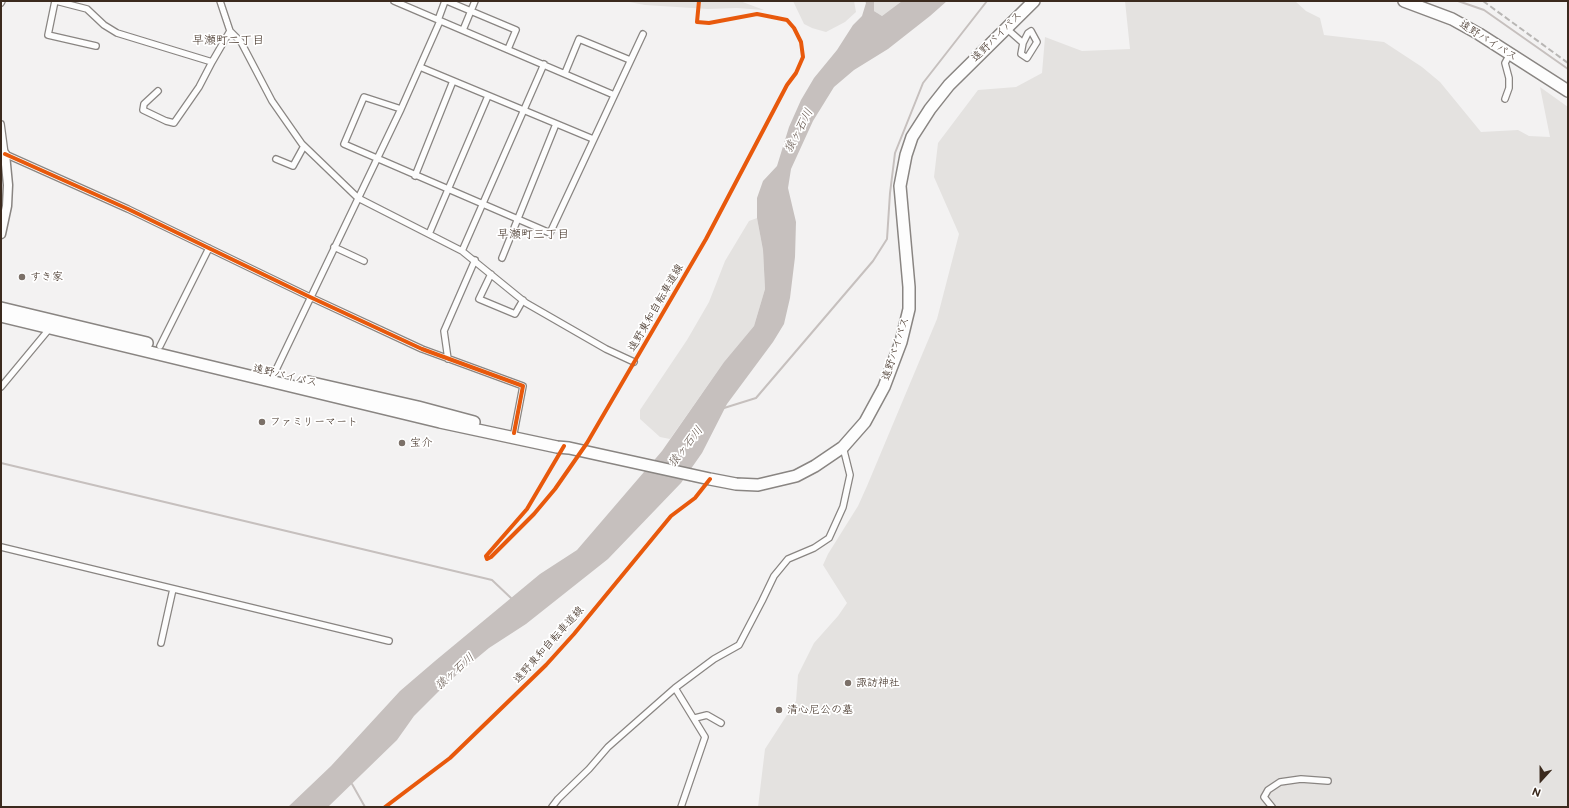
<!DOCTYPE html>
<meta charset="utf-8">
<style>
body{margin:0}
#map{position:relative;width:1569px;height:808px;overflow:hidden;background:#f3f2f2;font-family:"Balsamiq Sans",sans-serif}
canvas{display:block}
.frame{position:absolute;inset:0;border:2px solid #3b2a1e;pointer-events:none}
.north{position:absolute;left:1521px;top:760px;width:40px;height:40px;-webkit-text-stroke:3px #fff;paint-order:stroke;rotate:201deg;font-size:11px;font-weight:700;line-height:16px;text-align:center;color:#3b2a1e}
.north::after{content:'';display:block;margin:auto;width:14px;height:18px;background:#3b2a1e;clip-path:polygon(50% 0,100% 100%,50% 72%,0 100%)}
</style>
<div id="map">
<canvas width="1569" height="808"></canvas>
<div class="frame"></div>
<div class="north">N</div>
</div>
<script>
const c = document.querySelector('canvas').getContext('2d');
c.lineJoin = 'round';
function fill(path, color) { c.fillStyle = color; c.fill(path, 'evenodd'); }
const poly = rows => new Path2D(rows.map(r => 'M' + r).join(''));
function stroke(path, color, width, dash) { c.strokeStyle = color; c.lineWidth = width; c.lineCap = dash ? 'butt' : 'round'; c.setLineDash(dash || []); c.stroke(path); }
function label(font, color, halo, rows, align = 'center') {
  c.font = font + ' "Balsamiq Sans","Klee One",sans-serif'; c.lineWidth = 3.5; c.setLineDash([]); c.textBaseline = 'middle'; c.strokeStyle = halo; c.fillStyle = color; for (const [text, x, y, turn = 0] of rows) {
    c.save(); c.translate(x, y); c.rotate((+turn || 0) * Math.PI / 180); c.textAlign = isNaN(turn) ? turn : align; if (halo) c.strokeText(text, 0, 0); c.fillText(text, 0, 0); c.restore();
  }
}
fill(poly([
 [624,1,740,1,764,10,737,8,708,9,645,5],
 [793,1,854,1,856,12,845,22,826,32,812,28,804,24],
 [874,1,902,1,882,16,874,11],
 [1125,1,1295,1,1306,11,1320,18,1324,35,1384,42,1422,67,1440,82,1481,132,1518,130,1529,136,1550,137,1540,87,1568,107,1568,807,758,807,765,749,796,701,798,675,814,643,838,616,847,603,823,565,828,554,858,506,867,486,937,319,959,234,934,177,938,143,978,90,1016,87,1042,73,1045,37,1082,51,1130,49],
 [757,218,763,250,765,289,754,326,724,362,670,439,660,437,640,419,640,410,687,340,709,302,725,261,749,221]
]), '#e4e2e0');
fill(poly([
 [865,1,874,1,874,11,882,16,902,1,947,1,930,16,888,49,854,70,834,87,813,121,791,169,788,188,796,222,795,257,790,298,784,324,773,342,727,404,702,453,681,483,608,559,526,624,489,648,448,682,414,716,397,740,328,807,288,807,331,766,400,691,435,661,540,574,577,550,662,451,724,362,754,326,765,289,763,250,757,218,757,198,763,181,777,166,789,127,801,100,814,78,837,50,853,25,862,16,866,3]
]), '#c6c0be');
stroke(poly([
 [1458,1,1484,10,1568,69],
 [724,408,756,398,873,261,887,239,890,193,895,153,923,83,987,1],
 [1,463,492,580,512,599],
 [352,784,365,807]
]), '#c6c0be', 2);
const street = poly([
 [55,1,48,35,96,46],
 [56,1,87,9,104,25,117,33,212,62],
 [220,1,230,31,241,42,272,101,302,144,358,198,462,251,526,303,606,349,634,362],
 [394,1,614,95],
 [447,1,516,30,508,49],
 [1,3,2,1],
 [438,20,445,1],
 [1006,28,1023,43,1028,33,1031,31,1037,42,1027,58,1021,54,1023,43],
 [463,30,475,1],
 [420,67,593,139],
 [565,73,579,39,630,60],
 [158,91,144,104,143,110,166,121,174,123,199,87,212,62,230,31],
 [1505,99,1509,88,1509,78,1505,63,1510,54],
 [401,109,364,97,344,144,550,233,643,34],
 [1,124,5,154,128,209,310,297,422,349,523,386,514,433],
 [276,159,293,166,304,146],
 [415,176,453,81],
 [429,234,488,96],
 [334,247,364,261],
 [462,251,544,64],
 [502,258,556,124],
 [491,274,479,299,515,314,523,300],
 [160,346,209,248],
 [448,359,444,331,475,260],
 [274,374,401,109,440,21],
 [1,387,50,328],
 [1,547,389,641],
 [161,643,173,589],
 [675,688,705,737,681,807],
 [695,718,707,715,721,723],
 [552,807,558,799,589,769,608,747,675,688,714,659,739,645,762,601,774,576,788,559,814,548,829,538,843,507,850,475,843,447],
 [1272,807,1264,797,1268,790,1280,782,1301,779,1328,781]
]);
const secondary = poly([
 [1,234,7,206,8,185,5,154]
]);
const highway = poly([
 [1404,1,1452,19,1479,34,1568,91],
 [1,308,147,343],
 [1,316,440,422,557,447,569,448,710,479,736,484,758,485,796,476,815,466,843,447,865,422,884,387,901,342,909,309,909,287,900,186,906,155,912,137,930,109,949,85,1034,1],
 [308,382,418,407,474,422]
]);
stroke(street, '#898582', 8);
stroke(secondary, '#898582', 11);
stroke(highway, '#898582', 14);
stroke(street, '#fdfdfd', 5.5);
stroke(secondary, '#fdfdfd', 8);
stroke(highway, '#fdfdfd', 11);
stroke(poly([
 [1483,1,1568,63]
]), '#b8b6b4', 2, [6, 3]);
stroke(poly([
 [5,154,128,209,310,297,422,349,523,386,514,433],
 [564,446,527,509,486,556,487,559,491,557,534,514,555,489,587,443,706,239,787,85,796,73,803,57,801,42,794,28,787,20,757,14,709,23,697,22,699,1],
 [385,807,450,758,546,665,574,634,671,516,695,498,710,479]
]), '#e8590c', 4);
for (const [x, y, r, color] of [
 [22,277,4,"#7b7068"],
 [262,422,4,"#7b7068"],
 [402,443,4,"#7b7068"],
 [848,683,4,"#7b7068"],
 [779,710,4,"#7b7068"]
]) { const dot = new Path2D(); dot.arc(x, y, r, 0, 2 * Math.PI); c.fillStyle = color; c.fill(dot); stroke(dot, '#fff', 1.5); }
label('11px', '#3b2a1e', '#fff', [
 ["遠野バイパス",997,37,-45],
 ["遠野バイパス",1488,41,32],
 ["遠野東和自転車道線",656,308,-60],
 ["遠野バイパス",896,349,-72],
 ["遠野バイパス",285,376,13],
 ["遠野東和自転車道線",549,645,-48]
]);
label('11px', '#3b2a1e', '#fff', [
 ["すき家",30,277],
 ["ファミリーマート",270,422],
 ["宝介",410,443],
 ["諏訪神社",856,683],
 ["清心尼公の墓",787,710]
], 'left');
label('12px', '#3b2a1e', '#fff', [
 ["早瀬町二丁目",228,41],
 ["早瀬町三丁目",533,235]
]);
label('italic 12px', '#65574e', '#fff', [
 ["猿ヶ石川",799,131,-62],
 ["猿ヶ石川",686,447,-52],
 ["猿ヶ石川",455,672,-42]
]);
</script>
